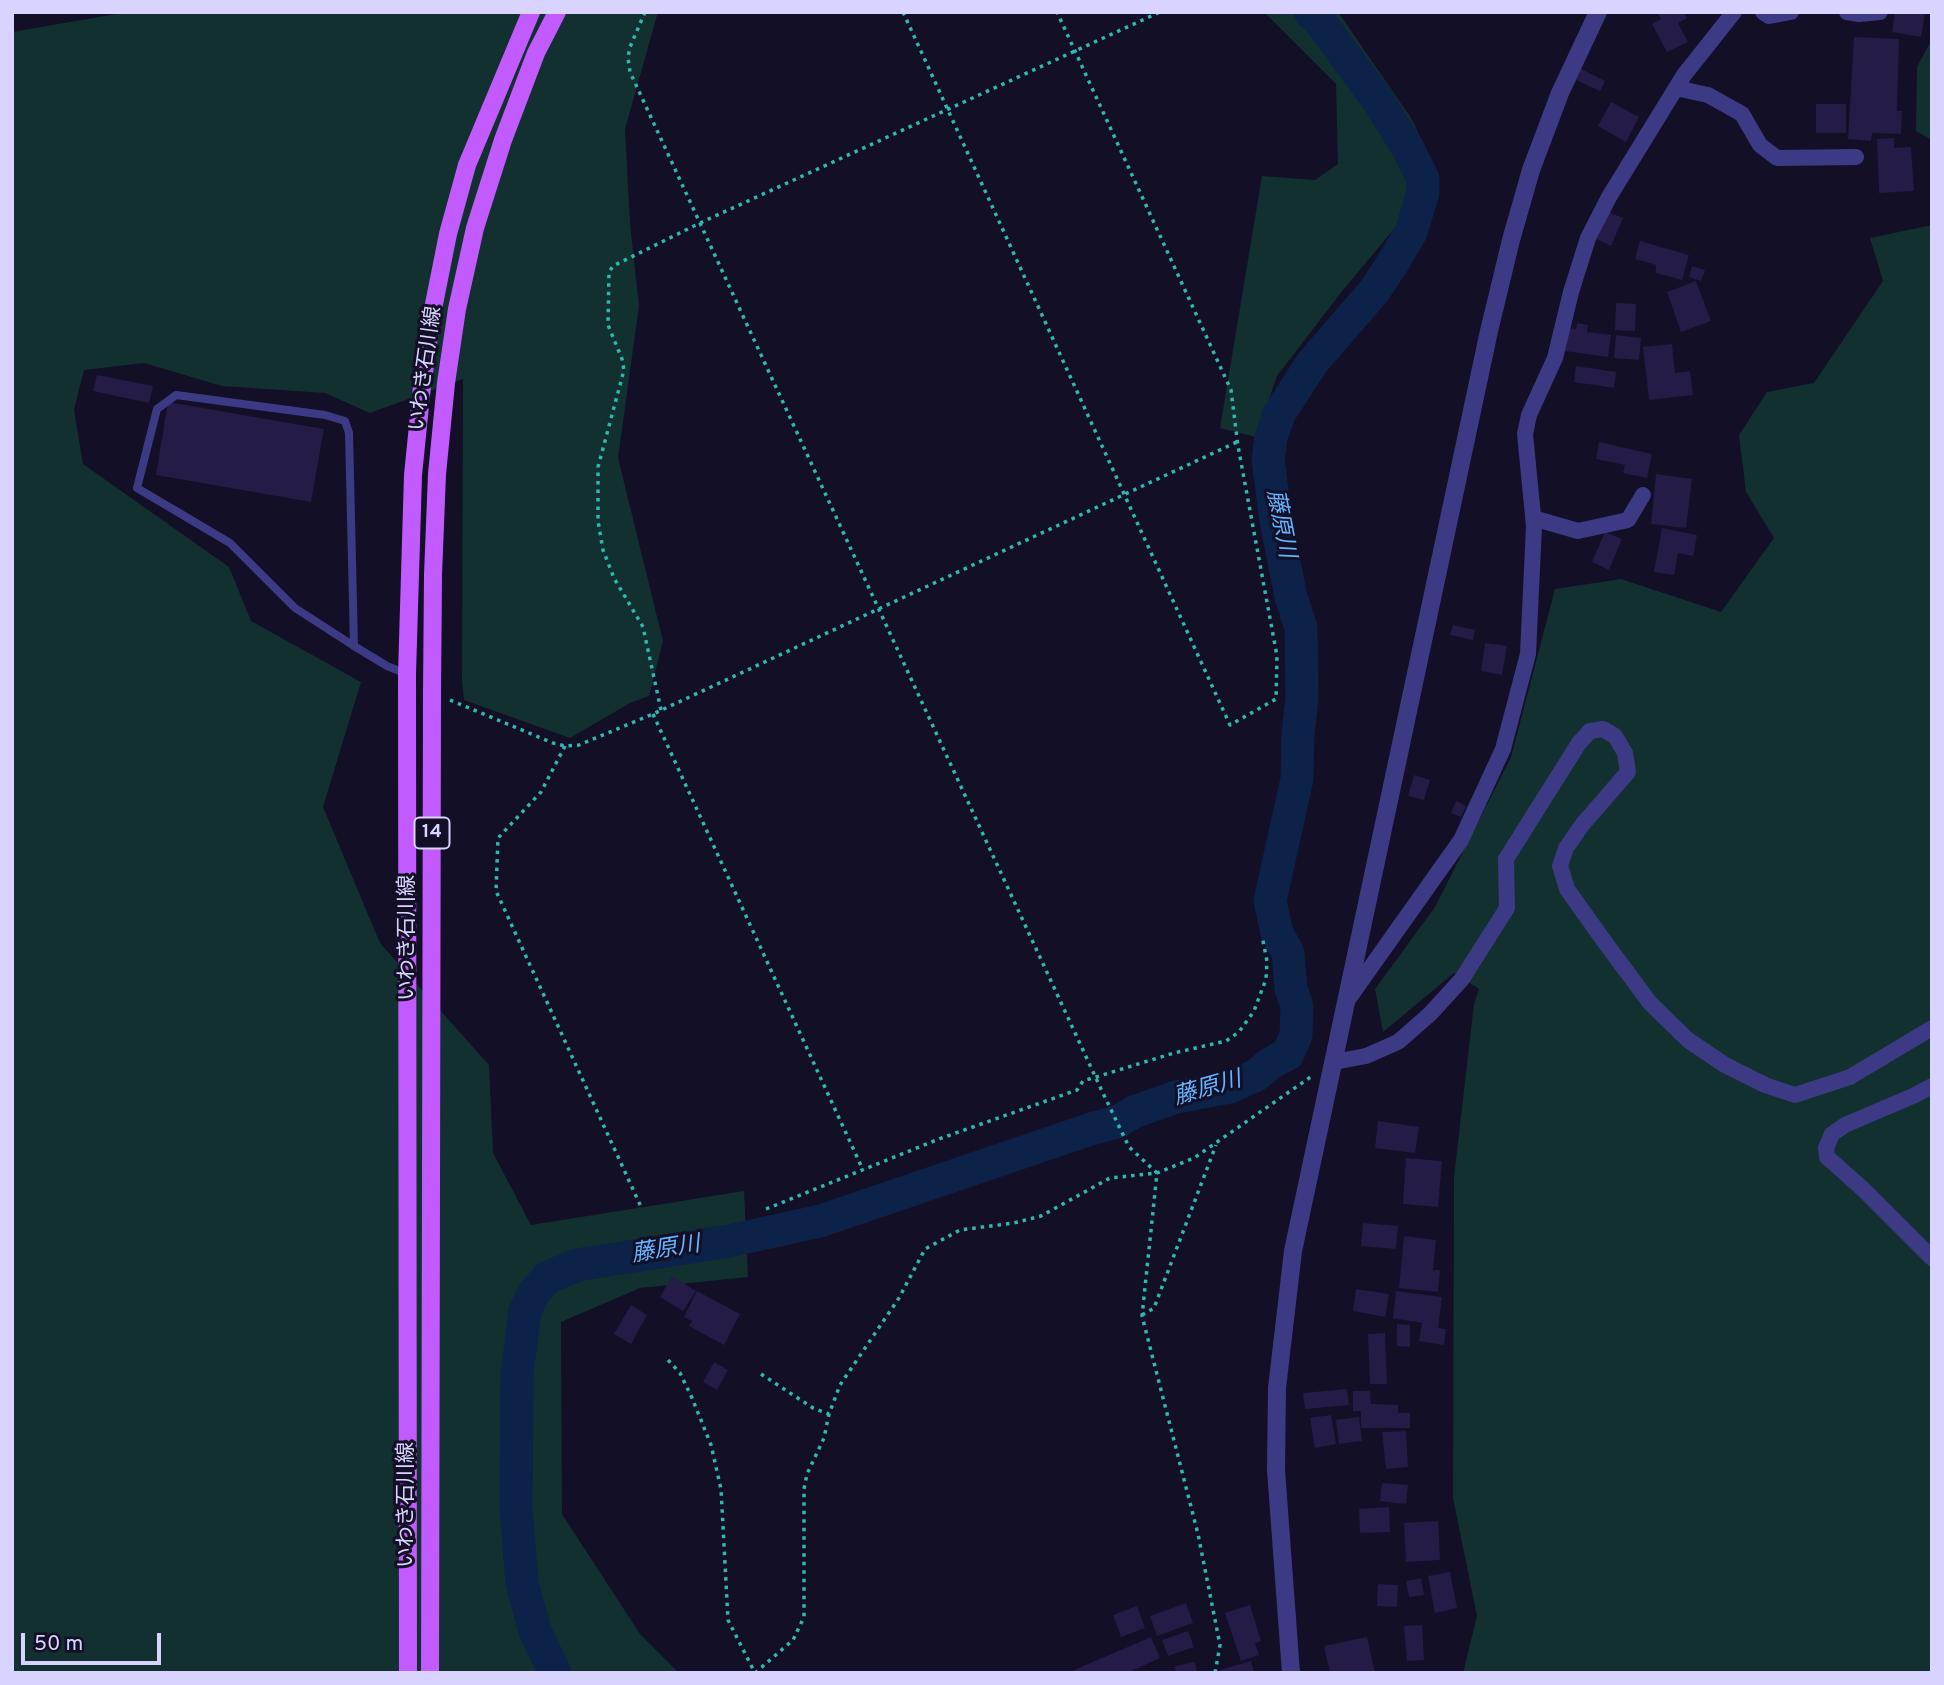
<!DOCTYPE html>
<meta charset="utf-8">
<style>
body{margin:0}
#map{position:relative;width:1944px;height:1685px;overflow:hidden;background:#130f26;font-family:Overpass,sans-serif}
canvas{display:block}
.frame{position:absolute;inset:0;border:14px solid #d9d4ff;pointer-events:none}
.scale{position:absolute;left:21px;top:1633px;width:140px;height:32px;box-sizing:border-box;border:4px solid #d9d4ff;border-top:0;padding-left:9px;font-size:21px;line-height:24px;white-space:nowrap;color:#d9d4ff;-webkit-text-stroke:5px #130f26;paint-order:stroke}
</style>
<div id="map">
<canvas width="1944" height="1685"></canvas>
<div class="frame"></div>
<div class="scale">50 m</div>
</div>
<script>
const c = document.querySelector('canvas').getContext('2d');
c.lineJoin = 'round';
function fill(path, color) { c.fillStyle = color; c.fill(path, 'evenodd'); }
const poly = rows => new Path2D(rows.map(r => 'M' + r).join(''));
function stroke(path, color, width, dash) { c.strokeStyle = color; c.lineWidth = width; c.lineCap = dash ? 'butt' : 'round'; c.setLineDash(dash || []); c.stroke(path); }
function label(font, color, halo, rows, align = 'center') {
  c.font = font + ' Overpass,"Noto Sans JP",sans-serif'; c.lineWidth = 6; c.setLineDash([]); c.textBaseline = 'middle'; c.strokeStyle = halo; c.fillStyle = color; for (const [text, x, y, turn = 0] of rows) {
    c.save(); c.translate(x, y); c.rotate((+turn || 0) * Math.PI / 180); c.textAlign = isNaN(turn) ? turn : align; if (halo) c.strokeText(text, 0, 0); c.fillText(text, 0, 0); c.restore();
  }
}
fill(poly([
 [128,12,658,12,625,129,630,223,639,306,618,458,663,641,649,696,630,703,570,738,464,700,462,681,463,379,370,413,325,393,222,386,144,363,84,370,74,410,83,464,229,567,251,621,361,682,323,807,380,943,489,1065,493,1153,531,1225,744,1191,748,1277,640,1288,561,1322,562,1514,640,1634,679,1673,12,1673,12,32],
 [1264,12,1338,12,1411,118,1439,175,1343,290,1277,376,1256,437,1220,428,1262,176,1315,180,1338,164,1336,84],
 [1932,39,1932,140,1916,131,1917,67],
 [1932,225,1932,1673,1463,1673,1477,1616,1453,1498,1454,1177,1474,1004,1479,989,1454,973,1383,1032,1375,989,1435,907,1511,757,1555,589,1621,579,1721,612,1774,538,1746,492,1739,435,1767,392,1814,383,1883,281,1870,238]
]), '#12302f');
stroke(poly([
 [555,1673,535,1631,522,1583,516,1508,517,1374,525,1311,533,1294,547,1278,577,1265,729,1241,820,1221,1091,1129,1117,1122,1134,1112,1176,1097,1230,1087,1255,1076,1271,1063,1288,1054,1296,1035,1297,1007,1291,988,1288,953,1277,933,1270,901,1297,779,1298,733,1302,699,1301,628,1291,597,1276,521,1268,460,1271,437,1279,414,1312,363,1375,290,1392,264,1411,232,1423,192,1423,179,1407,147,1377,99,1318,19,1310,12]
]), '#0c2248', 33);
fill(poly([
 [1657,12,1683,12,1687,18,1678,23,1688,42,1667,52,1652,24,1661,19],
 [1895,12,1925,12,1921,37,1892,32],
 [1854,37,1899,39,1897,111,1902,111,1901,134,1872,133,1871,141,1848,139],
 [1581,69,1605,81,1600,91,1576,80],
 [1611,102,1639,117,1626,142,1598,126],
 [1816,104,1846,104,1846,133,1816,133],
 [1894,138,1894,148,1911,147,1914,191,1879,193,1877,139],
 [1609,212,1623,218,1611,246,1597,239],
 [1640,241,1689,255,1682,280,1656,273,1656,265,1635,259],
 [1692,266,1705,270,1701,281,1689,277],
 [1696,281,1711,321,1681,332,1667,292],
 [1616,303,1636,304,1635,331,1615,330],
 [1577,323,1588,325,1587,332,1611,335,1608,357,1565,351,1568,328,1576,329],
 [1616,335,1641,338,1639,360,1614,358],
 [1672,344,1675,373,1690,371,1693,395,1649,400,1643,347],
 [1576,366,1616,372,1614,388,1574,382],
 [97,375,153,386,149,403,93,391],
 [168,402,324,429,311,502,156,475],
 [1599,442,1652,454,1647,478,1623,473,1625,465,1596,459],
 [1656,474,1692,479,1686,528,1651,524],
 [1662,528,1697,535,1693,556,1678,553,1674,575,1654,572],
 [1605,532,1622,539,1609,570,1592,562],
 [1453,625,1475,630,1473,640,1450,635],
 [1485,643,1507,646,1502,675,1481,671],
 [1414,775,1430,780,1424,800,1408,796],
 [1456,801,1466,806,1461,817,1451,813],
 [1378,1121,1419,1127,1415,1153,1375,1148],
 [1406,1158,1442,1161,1438,1207,1403,1204],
 [1363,1223,1398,1226,1396,1249,1361,1246],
 [1404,1236,1436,1240,1433,1270,1440,1270,1438,1292,1399,1288],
 [672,1276,696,1291,683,1311,660,1297],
 [1356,1289,1389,1294,1385,1317,1353,1311],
 [697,1291,740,1314,724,1345,689,1326,692,1321,684,1317],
 [1396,1291,1442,1297,1438,1328,1446,1329,1444,1345,1419,1341,1422,1323,1393,1318],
 [631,1305,647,1315,631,1344,614,1334],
 [1397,1324,1410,1325,1410,1347,1397,1346],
 [1385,1333,1387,1384,1370,1384,1368,1334],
 [714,1362,728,1370,717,1390,703,1382],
 [1347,1389,1349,1405,1305,1409,1303,1393],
 [1353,1391,1370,1391,1371,1404,1398,1405,1398,1413,1410,1413,1410,1428,1361,1428,1361,1411,1353,1411],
 [1331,1415,1336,1444,1315,1448,1310,1418],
 [1359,1417,1362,1441,1339,1444,1336,1420],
 [1406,1431,1408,1467,1386,1469,1382,1432],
 [1382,1483,1408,1485,1406,1504,1380,1501],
 [1389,1507,1390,1532,1360,1533,1359,1509],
 [1438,1521,1440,1560,1406,1562,1404,1523],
 [1450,1572,1457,1608,1435,1613,1428,1576],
 [1421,1578,1424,1595,1409,1597,1406,1581],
 [1378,1584,1398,1585,1397,1607,1377,1606],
 [1186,1603,1193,1623,1157,1636,1150,1616],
 [1250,1605,1261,1641,1255,1643,1259,1655,1241,1661,1225,1613],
 [1137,1606,1145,1628,1121,1637,1113,1615],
 [1422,1625,1424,1660,1407,1661,1404,1626],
 [1188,1631,1194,1647,1168,1656,1162,1640],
 [1151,1637,1160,1658,1127,1673,1067,1673],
 [1367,1637,1375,1673,1330,1673,1324,1646],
 [1251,1661,1254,1673,1221,1673,1220,1670],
 [1195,1662,1197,1673,1176,1673,1175,1666]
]), '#241b47');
stroke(poly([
 [645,12,630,47,628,58,630,72,1101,1089,1129,1147,1157,1173,1142,1316,1198,1534,1220,1645,1215,1673],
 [903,12,1230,725,1276,699,1277,656,1238,446,1231,390,1057,12],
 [450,700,553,743,565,746,579,745,653,714,1237,442],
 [661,710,643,627,614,578,603,550,598,521,598,467,624,370,622,359,608,325,609,272,613,266,700,223,1160,12],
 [653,714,863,1170],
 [565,746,541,792,498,838,496,891,642,1209],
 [766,1209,939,1139,1077,1090,1083,1081,1174,1053,1226,1041,1239,1032,1254,1011,1266,979,1267,961,1262,936],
 [1142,1315,1154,1308,1216,1145],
 [668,1360,680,1373,692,1398,711,1445,721,1489,728,1620,755,1673],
 [761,1374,813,1408,829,1414,840,1385,899,1298,925,1249,960,1230,1014,1223,1041,1216,1110,1178,1157,1173,1194,1158,1312,1076],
 [755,1673,793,1640,804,1617,804,1489,807,1474,824,1438,829,1414]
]), '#2fb8b0', 3.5, [3.5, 5]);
stroke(poly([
 [354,646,349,433,345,421,325,415,176,395,157,409,137,488,230,543,295,608,354,646,387,666,407,674]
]), '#3d3a85', 8);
stroke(poly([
 [1763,12,1769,16,1791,12],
 [1847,12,1859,14,1880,12],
 [1676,88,1708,95,1742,114,1760,145,1777,158,1856,157],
 [1533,518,1578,531,1628,520,1643,495],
 [1349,998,1461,840,1503,749,1528,654,1534,526,1525,434,1529,415,1555,358,1571,292,1588,238,1609,197,1684,75,1734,12],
 [1334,1062,1366,1056,1398,1042,1430,1014,1462,979,1507,908,1506,859,1579,743,1590,731,1603,729,1615,736,1625,753,1628,772,1582,825,1566,848,1560,866,1567,889,1604,941,1650,1003,1688,1040,1725,1065,1765,1085,1795,1095,1850,1077,1932,1028],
 [1932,1086,1913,1096,1845,1125,1832,1134,1826,1148,1827,1157,1864,1190,1932,1258]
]), '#3d3a85', 16);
stroke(poly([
 [1291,1673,1276,1470,1277,1388,1293,1251,1489,331,1511,240,1531,170,1560,93,1598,12]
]), '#3d3a85', 18);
stroke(poly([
 [408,1673,407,674,413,475,422,386,433,309,448,234,467,165,531,12],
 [430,1673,432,693,433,575,437,474,446,383,457,309,475,228,503,140,536,53,557,12]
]), '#c25bff', 18);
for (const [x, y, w] of [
 [432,833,35]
]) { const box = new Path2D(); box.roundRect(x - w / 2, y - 15.5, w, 31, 5); c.fillStyle = '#130f26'; c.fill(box); stroke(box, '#d9d4ff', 2); }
label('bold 19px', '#d9d4ff', null, [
 ["14",432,833]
]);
label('21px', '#d9d4ff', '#130f26', [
 ["いわき石川線",427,369,-82],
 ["いわき石川線",409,938,-90],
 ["いわき石川線",408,1505,-90]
]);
label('italic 23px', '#62b6ff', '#130f26', [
 ["藤原川",1279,524,79],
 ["藤原川",1208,1090,-16],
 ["藤原川",666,1251,-9]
]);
</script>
